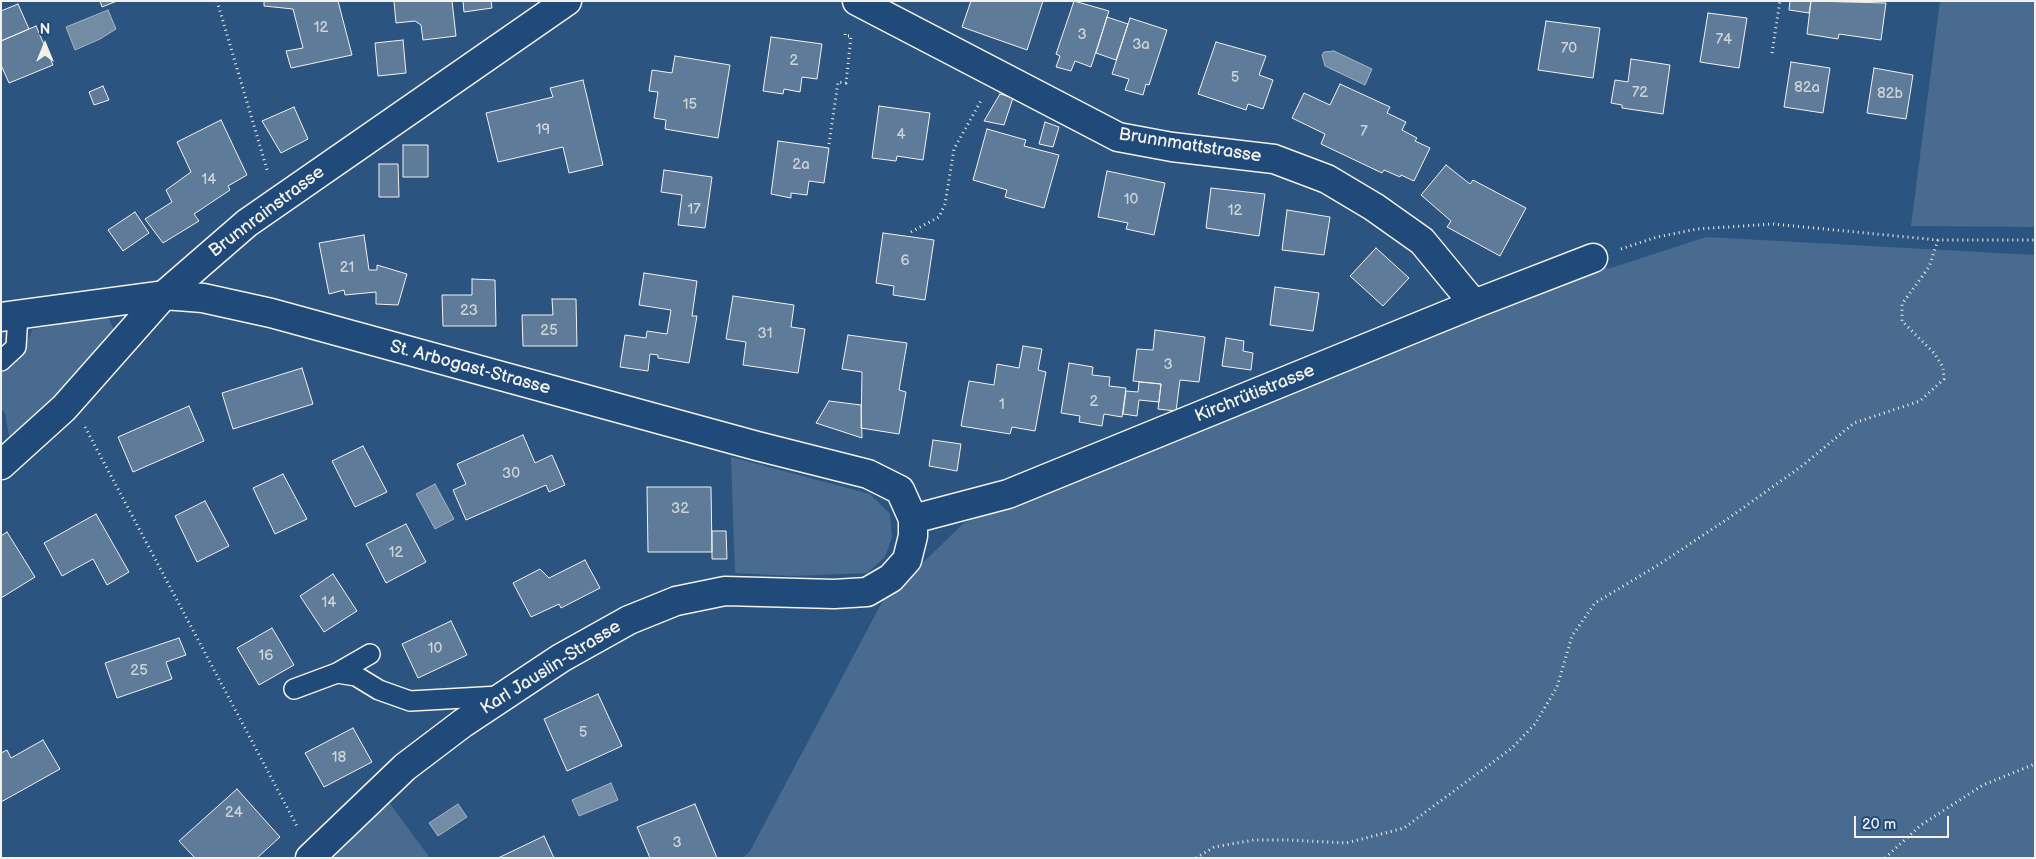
<!DOCTYPE html>
<meta charset="utf-8">
<style>
body{margin:0}
#map{position:relative;width:2036px;height:859px;overflow:hidden;background:#2c5481;font-family:"Balsamiq Sans",sans-serif}
canvas{display:block}
.frame{position:absolute;inset:0;border:2px solid #f4f1e8;pointer-events:none}
.north{position:absolute;left:20px;top:20px;width:50px;height:50px;-webkit-text-stroke:4px #1f4a7a;paint-order:stroke;rotate:0deg;font-size:14px;font-weight:700;line-height:20px;text-align:center;color:#f4f1e8}
.north::after{content:'';display:block;margin:auto;width:18px;height:22px;background:#f4f1e8;clip-path:polygon(50% 0,100% 100%,50% 72%,0 100%)}
.scale{position:absolute;left:1854px;top:816px;width:95px;height:22px;box-sizing:border-box;border:2px solid #f4f1e8;border-top:0;padding-left:6px;font-size:15px;line-height:18px;white-space:nowrap;color:#f4f1e8;-webkit-text-stroke:4px #1f4a7a;paint-order:stroke}
</style>
<div id="map">
<canvas width="2036" height="859"></canvas>
<div class="frame"></div>
<div class="north">N</div>
<div class="scale">20 m</div>
</div>
<script>
const c = document.querySelector('canvas').getContext('2d');
c.lineJoin = 'round';
function fill(path, color) { c.fillStyle = color; c.fill(path, 'evenodd'); }
const poly = rows => new Path2D(rows.map(r => 'M' + r).join(''));
function stroke(path, color, width, dash) { c.strokeStyle = color; c.lineWidth = width; c.lineCap = dash ? 'butt' : 'round'; c.setLineDash(dash || []); c.stroke(path); }
function label(font, color, halo, rows, align = 'center') {
  c.font = font + ' "Balsamiq Sans",sans-serif'; c.lineWidth = 4; c.setLineDash([]); c.textBaseline = 'middle'; c.strokeStyle = halo; c.fillStyle = color; for (const [text, x, y, turn = 0] of rows) {
    c.save(); c.translate(x, y); c.rotate((+turn || 0) * Math.PI / 180); c.textAlign = isNaN(turn) ? turn : align; if (halo) c.strokeText(text, 0, 0); c.fillText(text, 0, 0); c.restore();
  }
}
fill(poly([
 [1940,1,2035,1,2035,227,1911,226],
 [1706,237,2035,255,2035,858,743,858,750,851,882,602,964,523,1082,477,1593,258,1608,269],
 [108,317,116,334,10,441,5,413,1,409,1,372,21,354,33,329],
 [731,457,870,494,890,514,892,537,885,557,867,573,792,576,735,573],
 [388,801,430,858,328,858]
]), '#496b90');
const water = poly([
 [108,10,116,29,100,39,75,50,66,27,108,10],
 [1334,51,1372,69,1365,85,1325,66,1322,55,1324,52,1334,51],
 [435,484,454,519,435,529,416,494,435,484],
 [611,783,618,800,579,816,572,800,611,783],
 [458,804,467,817,438,836,429,823,458,804]
]);
fill(water, '#738ca6');
stroke(water, '#a7b4c0', 1);
const building = poly([
 [100,1,117,1,102,7,100,1],
 [264,1,338,1,352,55,291,68,286,51,303,48,293,9,264,6,264,1],
 [394,1,452,1,456,36,423,40,421,25,415,21,396,23,394,1],
 [463,1,491,1,492,8,464,12,463,1],
 [971,1,1043,1,1027,50,962,27,971,1],
 [1074,1,1109,11,1091,67,1075,61,1071,71,1056,67,1060,56,1056,54,1074,1],
 [1790,1,1811,1,1809,13,1789,10,1790,1],
 [1811,1,1886,3,1881,40,1839,34,1838,39,1807,34,1811,1],
 [18,4,29,29,1,41,1,11,18,4],
 [1708,13,1747,18,1739,68,1700,62,1708,13],
 [1107,17,1128,24,1116,60,1096,53,1107,17],
 [1130,18,1167,30,1149,85,1146,84,1143,95,1125,90,1129,79,1112,74,1130,18],
 [1546,21,1600,28,1593,78,1538,70,1546,21],
 [36,26,53,65,9,83,1,65,1,41,36,26],
 [771,37,822,44,817,79,802,77,800,92,784,89,783,94,763,91,771,37],
 [403,40,406,73,378,76,375,43,403,40],
 [1216,42,1266,56,1259,75,1273,80,1263,109,1248,104,1246,110,1198,94,1216,42],
 [675,56,730,65,718,138,665,129,666,120,654,118,658,92,649,91,652,70,672,73,675,56],
 [1631,59,1670,65,1663,114,1622,108,1622,105,1611,103,1615,80,1628,82,1631,59],
 [1791,62,1830,68,1823,113,1784,107,1791,62],
 [1874,68,1913,75,1906,119,1867,113,1874,68],
 [583,80,603,165,569,173,563,147,498,162,486,113,553,97,550,88,583,80],
 [1340,84,1390,107,1387,113,1406,122,1402,130,1417,138,1415,141,1430,148,1414,181,1401,175,1400,177,1384,170,1382,173,1321,144,1325,134,1292,118,1304,93,1330,105,1340,84],
 [103,86,109,100,94,105,89,92,103,86],
 [1000,94,1013,98,1004,125,984,121,1000,94],
 [879,106,930,113,923,160,897,156,896,161,872,158,879,106],
 [294,107,308,139,281,153,262,121,294,107],
 [221,120,247,175,228,186,230,190,194,214,199,221,163,243,145,219,172,202,166,190,191,172,177,142,221,120],
 [1045,122,1059,127,1053,147,1039,144,1045,122],
 [987,129,1026,140,1024,146,1059,155,1044,208,1005,197,1007,190,973,180,987,129],
 [778,141,829,148,824,183,809,181,807,195,791,193,791,198,771,194,778,141],
 [403,145,428,145,428,177,403,177,403,145],
 [379,164,398,164,399,197,379,197,379,164],
 [1446,165,1470,184,1473,180,1526,208,1500,256,1447,227,1451,221,1421,195,1446,165],
 [664,170,712,177,705,228,678,225,682,195,661,192,664,170],
 [1107,171,1165,183,1154,235,1126,229,1128,223,1098,217,1107,171],
 [1211,188,1265,194,1259,236,1206,228,1211,188],
 [1287,210,1330,217,1324,255,1282,250,1287,210],
 [135,212,149,233,123,251,108,230,135,212],
 [883,233,934,240,925,300,893,295,894,286,876,283,883,233],
 [364,235,369,270,377,270,377,265,407,274,398,305,376,304,376,292,345,295,344,290,329,294,319,243,364,235],
 [1376,248,1409,278,1383,306,1350,276,1376,248],
 [644,273,697,281,692,316,697,316,689,363,658,358,658,355,650,354,648,371,620,367,625,335,646,338,647,331,667,334,671,310,639,305,644,273],
 [472,279,495,280,496,326,443,326,442,295,472,295,472,279],
 [1275,287,1319,293,1313,331,1270,325,1275,287],
 [733,296,794,305,791,327,805,329,798,373,743,365,746,342,726,339,733,296],
 [552,299,576,299,577,346,523,346,522,315,553,315,552,299],
 [1155,330,1205,337,1199,382,1180,380,1176,411,1158,409,1161,384,1133,381,1137,349,1153,350,1155,330],
 [848,335,907,343,899,390,906,392,899,434,861,428,862,372,842,369,848,335],
 [1226,338,1244,341,1243,351,1253,353,1251,370,1222,366,1226,338],
 [1023,346,1042,349,1038,370,1046,372,1035,431,1012,427,1010,434,961,426,969,381,994,385,997,364,1019,368,1023,346],
 [1069,363,1093,367,1092,375,1110,377,1109,386,1126,388,1122,417,1104,414,1102,426,1079,422,1080,416,1061,413,1069,363],
 [302,368,313,404,233,429,222,393,302,368],
 [1139,382,1161,384,1159,402,1139,400,1137,416,1123,414,1126,391,1138,392,1139,382],
 [829,401,861,405,862,438,816,423,829,401],
 [189,406,204,441,133,472,118,437,189,406],
 [523,435,535,463,552,455,565,485,549,492,546,485,466,520,453,490,466,484,457,464,523,435],
 [933,440,961,444,957,471,929,466,933,440],
 [363,446,387,492,355,507,332,461,363,446],
 [283,474,307,519,275,534,253,488,283,474],
 [647,487,711,487,712,552,648,552,647,487],
 [205,501,229,546,197,562,175,516,205,501],
 [96,514,129,572,107,585,93,559,62,576,44,543,96,514],
 [406,524,426,562,386,583,366,544,406,524],
 [712,531,726,531,727,559,712,559,712,531],
 [7,532,35,577,1,598,1,536,7,532],
 [585,560,600,588,561,608,559,604,531,617,513,583,540,569,549,578,585,560],
 [333,574,357,611,324,632,300,596,333,574],
 [451,621,467,655,418,678,402,644,451,621],
 [272,628,294,665,259,685,237,648,272,628],
 [179,638,186,655,166,662,172,679,117,698,105,663,179,638],
 [598,694,622,746,567,771,544,719,598,694],
 [353,728,372,762,324,787,305,753,353,728],
 [43,740,60,769,1,802,1,753,7,750,11,758,43,740],
 [237,789,280,837,257,858,195,858,179,841,237,789],
 [695,804,717,858,650,858,637,827,695,804],
 [544,836,554,858,498,858,544,836]
]);
fill(building, '#5e7b9a');
stroke(building, '#f4f1e8', 1);
const lane = poly([
 [1,361,16,347,18,315],
 [337,673,370,654],
 [294,689,337,673,356,676,379,690,410,701,500,696]
]);
const street = poly([
 [857,1,1118,137,1172,147,1274,159,1327,179,1374,207,1422,241,1474,304],
 [1,317,164,295,203,298,271,313,757,446,868,474,900,490,913,519,913,536,907,560,891,578,867,592,834,594,725,591,676,601,629,620,561,658,463,723,405,767,310,858],
 [1,465,64,408,164,295,247,223,567,1],
 [913,519,1008,494,1474,304,1593,258]
]);
stroke(lane, '#f4f1e8', 22);
stroke(street, '#f4f1e8', 31);
stroke(poly([
 [217,1,268,173],
 [1772,53,1780,1],
 [829,144,838,82,846,83,851,36,845,36,846,30],
 [911,232,939,217,945,204,954,149,982,99],
 [1621,249,1657,237,1697,229,1773,224,1938,240,2035,240],
 [85,427,298,828],
 [1196,858,1214,847,1254,840,1288,840,1346,843,1404,828,1512,748,1535,724,1557,687,1572,636,1595,603,1655,567,1726,520,1802,466,1854,423,1920,401,1944,379,1943,367,1934,353,1902,321,1902,304,1929,267,1938,240],
 [1885,858,1921,825,1983,785,2035,764]
]), '#f4f1e8', 3, [1, 4]);
stroke(lane, '#1f4a7a', 19);
stroke(street, '#1f4a7a', 28);
label('15px', '#ced4d4', null, [
 ["12",321,28],
 ["3",1082,35],
 ["74",1724,40],
 ["3a",1141,45],
 ["70",1569,49],
 ["2",794,61],
 ["5",1235,78],
 ["82a",1807,88],
 ["72",1640,93],
 ["82b",1890,94],
 ["15",690,105],
 ["19",543,130],
 ["7",1364,132],
 ["4",901,135],
 ["2a",801,165],
 ["14",209,180],
 ["10",1131,200],
 ["17",694,210],
 ["12",1235,211],
 ["6",905,261],
 ["21",347,268],
 ["23",469,311],
 ["25",549,331],
 ["31",765,334],
 ["3",1168,365],
 ["2",1094,402],
 ["1",1002,405],
 ["30",511,474],
 ["32",680,509],
 ["12",396,553],
 ["14",329,603],
 ["10",435,649],
 ["16",266,656],
 ["25",139,671],
 ["5",583,733],
 ["18",339,758],
 ["24",234,813],
 ["3",677,843]
]);
label('18px', '#f4f1e8', '#1f4a7a', [
 ["Brunnmattstrasse",1190,146,9],
 ["Brunnrainstrasse",267,212,-37],
 ["St. Arbogast-Strasse",470,368,15],
 ["Kirchrütistrasse",1255,394,-22],
 ["Karl Jauslin-Strasse",551,668,-32]
]);
</script>
